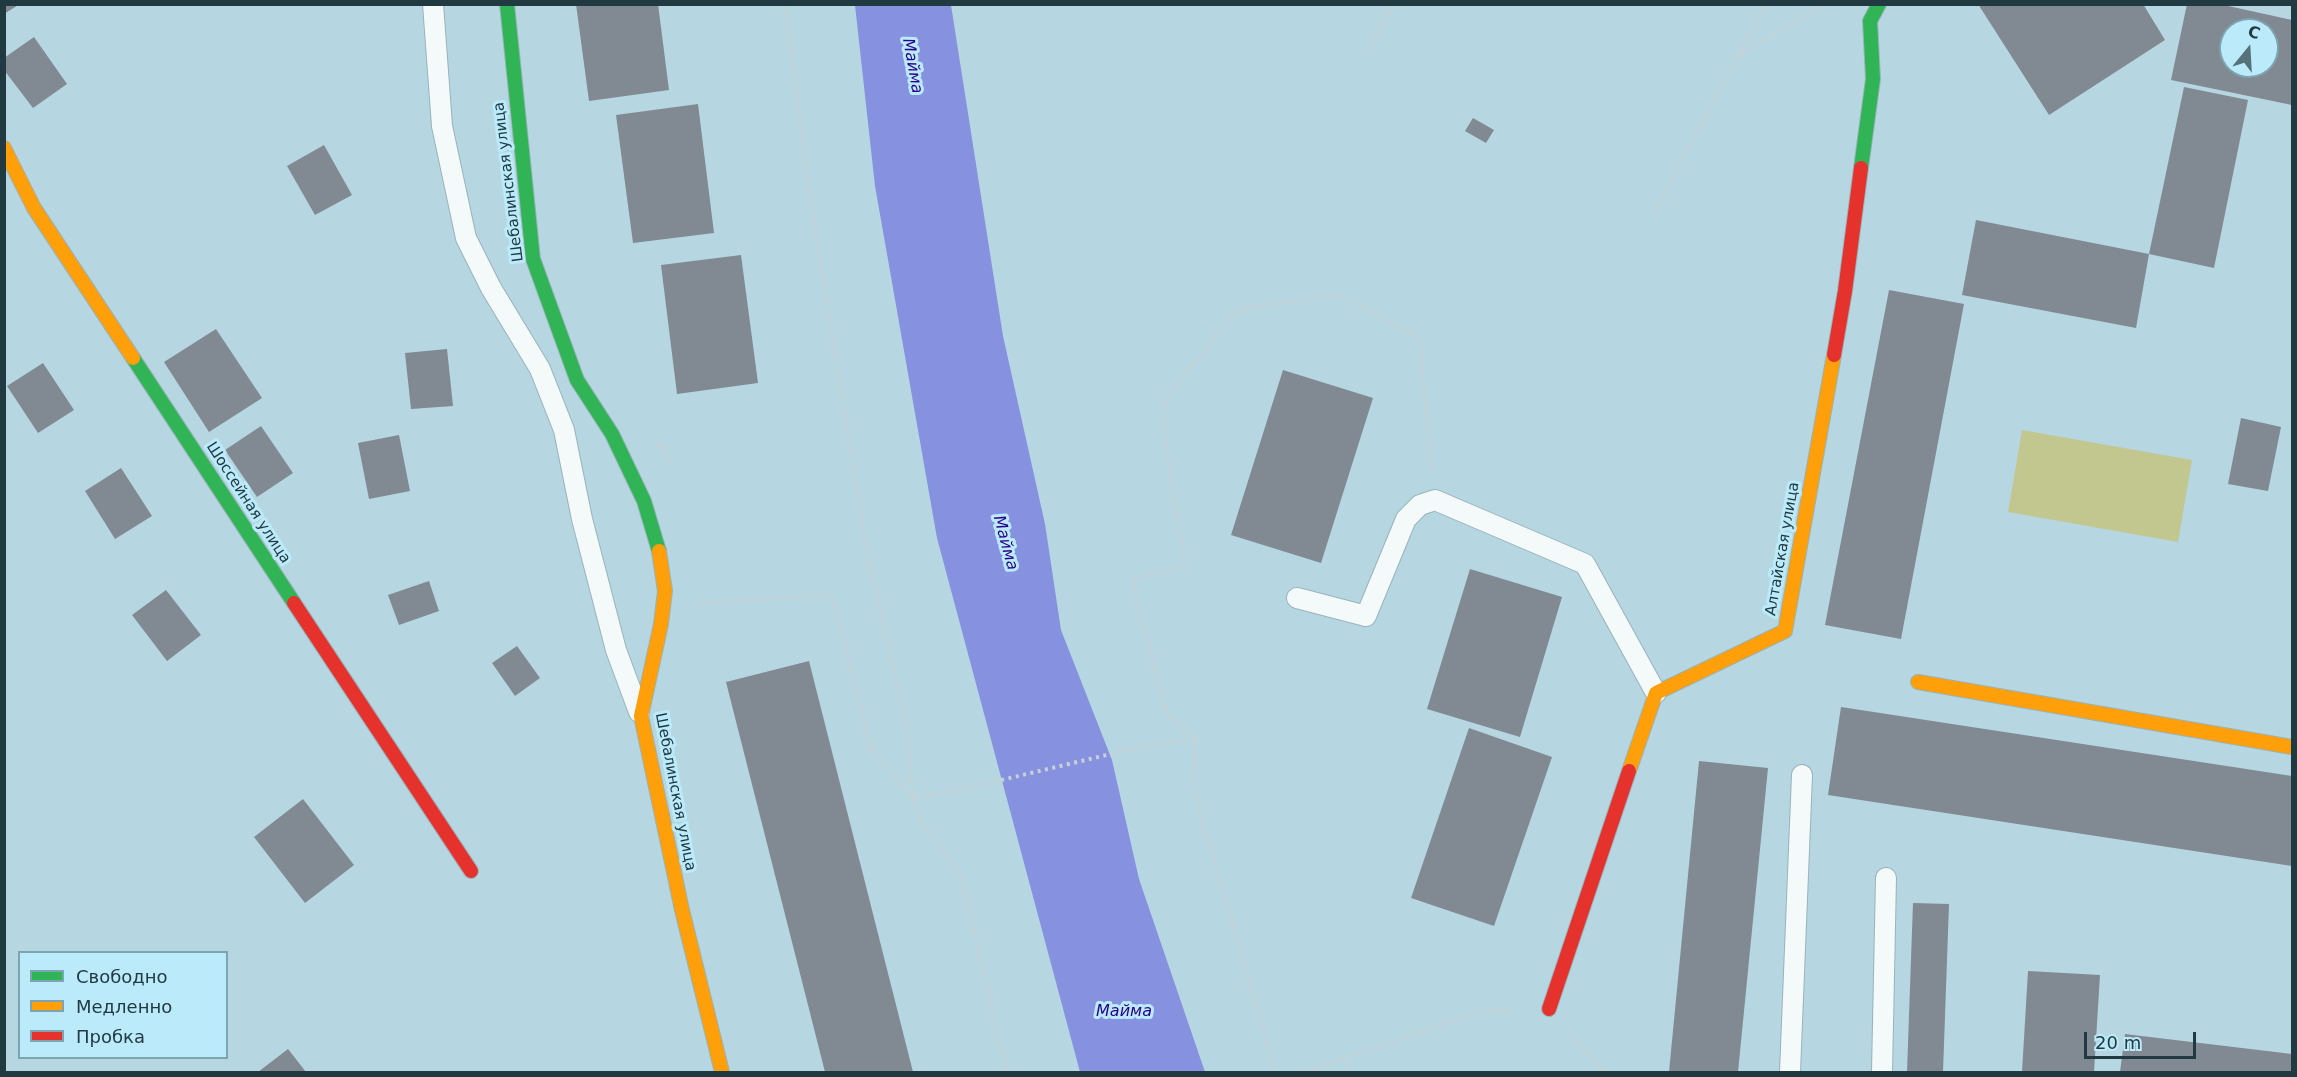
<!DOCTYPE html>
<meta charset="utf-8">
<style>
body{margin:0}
#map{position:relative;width:2297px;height:1077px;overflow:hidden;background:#b6d7e1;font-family:"DejaVu Sans",sans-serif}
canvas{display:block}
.frame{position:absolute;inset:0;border:6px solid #213a42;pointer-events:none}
.legend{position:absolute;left:18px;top:951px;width:210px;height:108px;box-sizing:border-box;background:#bbebfb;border:2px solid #7da4b1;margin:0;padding:8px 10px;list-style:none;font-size:18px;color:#213a42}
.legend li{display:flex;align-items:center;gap:12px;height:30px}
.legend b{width:30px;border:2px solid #7da4b1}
.north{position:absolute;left:2219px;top:18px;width:60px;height:60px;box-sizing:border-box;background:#bbebfb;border:2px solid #7da4b1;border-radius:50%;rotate:18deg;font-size:16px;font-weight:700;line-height:24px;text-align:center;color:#213a42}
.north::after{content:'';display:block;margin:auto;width:21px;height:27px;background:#55717a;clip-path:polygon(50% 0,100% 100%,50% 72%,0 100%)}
.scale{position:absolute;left:2084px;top:1032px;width:112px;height:27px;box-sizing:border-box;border:3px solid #213a42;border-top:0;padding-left:8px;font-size:18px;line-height:21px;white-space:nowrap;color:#213a42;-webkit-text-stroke:4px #bbebfb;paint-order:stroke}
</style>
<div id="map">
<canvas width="2297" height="1077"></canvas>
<div class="frame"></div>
<ul class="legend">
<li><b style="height:8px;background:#30b455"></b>Свободно</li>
<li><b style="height:8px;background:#ff9f0a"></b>Медленно</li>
<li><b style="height:8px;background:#e5322d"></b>Пробка</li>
</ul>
<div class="north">С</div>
<div class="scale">20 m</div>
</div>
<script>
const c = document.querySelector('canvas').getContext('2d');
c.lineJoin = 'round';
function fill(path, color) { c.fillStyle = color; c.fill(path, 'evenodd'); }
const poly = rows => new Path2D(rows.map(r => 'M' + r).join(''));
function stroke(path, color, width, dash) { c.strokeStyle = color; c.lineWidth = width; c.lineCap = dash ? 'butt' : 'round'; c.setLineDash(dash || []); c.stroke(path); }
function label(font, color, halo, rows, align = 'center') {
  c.font = font + ' "DejaVu Sans",sans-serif'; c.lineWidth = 6; c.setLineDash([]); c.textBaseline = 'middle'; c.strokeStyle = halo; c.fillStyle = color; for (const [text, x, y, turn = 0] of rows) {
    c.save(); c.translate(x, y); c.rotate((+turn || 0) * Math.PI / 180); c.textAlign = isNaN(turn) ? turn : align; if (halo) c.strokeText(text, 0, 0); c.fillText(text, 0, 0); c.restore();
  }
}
fill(poly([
 [2022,430,2192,460,2178,542,2008,512]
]), '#c2c790');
fill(poly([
 [855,5,951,5,1003,336,1045,524,1061,630,1112,760,1139,879,1205,1072,1080,1072,937,538,875,186]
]), '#8691e0');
fill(poly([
 [4,4,20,4,4,14],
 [576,4,658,4,669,90,589,101],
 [1978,4,2143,4,2165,40,2049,115],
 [2187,4,2219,4,2292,20,2292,105,2171,80],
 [2231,30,2267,30,2267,66,2231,66],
 [34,37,67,84,33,108,4,70,4,58],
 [2184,87,2248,100,2214,268,2149,254],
 [698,104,714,233,633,243,616,115],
 [1473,118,1494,130,1486,143,1465,131],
 [324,145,352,195,315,215,287,166],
 [1976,220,2149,254,2136,328,1962,295],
 [741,255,758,383,677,394,661,265],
 [1889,290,1964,304,1901,639,1825,625],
 [216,329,262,398,209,432,164,362],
 [447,349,453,406,411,409,405,353],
 [43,363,74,410,38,433,7,386],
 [1283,370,1373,398,1321,563,1231,535],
 [2241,418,2281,427,2268,491,2228,484],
 [261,426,293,473,257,497,225,450],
 [399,435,410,491,369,499,358,443],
 [121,468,152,516,115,539,85,491],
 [1470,569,1562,597,1520,737,1427,709],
 [429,581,439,611,399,625,388,595],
 [166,590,201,635,167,661,132,615],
 [517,646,540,678,515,696,492,663],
 [809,661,913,1072,825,1072,726,682],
 [1841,707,2292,776,2292,866,1828,795],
 [1469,728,1552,757,1494,926,1411,898],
 [1699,761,1768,768,1738,1072,1669,1072],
 [303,799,354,865,305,903,254,837],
 [1913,903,1949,904,1943,1072,1907,1072],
 [2028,971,2100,975,2094,1072,2022,1072],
 [2125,1034,2292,1054,2292,1072,2120,1072],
 [288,1049,306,1072,258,1072]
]), '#818992');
const lane = poly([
 [433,4,442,126,466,238,491,288,540,369,564,430,582,519,616,650,639,712],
 [1297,598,1366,616,1406,519,1420,505,1435,500,1585,564,1656,693],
 [1790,1072,1802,775],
 [1882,1072,1886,878]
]);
const fast = poly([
 [507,4,533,259,577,380,612,434,644,501,659,551],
 [1861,168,1873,79,1870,21,1879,4],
 [133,358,294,603]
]);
const slow = poly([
 [4,148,34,208,133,358],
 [659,551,665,591,661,624,641,716,682,910,722,1072],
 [1918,682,2292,747],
 [1629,771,1656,693,1785,631,1834,355]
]);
const jam = poly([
 [1834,355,1845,291,1861,168],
 [294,603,471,871],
 [1549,1009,1629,771]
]);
stroke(lane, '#99b3bb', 22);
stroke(fast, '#99b3bb', 16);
stroke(slow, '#99b3bb', 16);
stroke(jam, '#99b3bb', 16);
stroke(poly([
 [785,4,810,196,866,547,905,720,913,798,921,822,960,872,1007,1072],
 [1369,49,1393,4],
 [1741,54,1826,4],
 [1653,214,1766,4],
 [656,445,664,447,671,469],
 [698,603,832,595,872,751,913,797],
 [913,798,972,787,1153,744,1196,739],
 [1572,1035,1604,1072],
 [1344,1058,1349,1072],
 [1276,1072,1193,788,1196,739,1166,712,1132,579,1185,567,1165,443,1165,400,1236,310,1338,294,1419,337,1432,474],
 [1306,1072,1479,1012,1514,1010]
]), '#c8d2d5', 4, [3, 4.5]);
stroke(lane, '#f4f9fa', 20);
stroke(fast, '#30b455', 14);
stroke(slow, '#ff9f0a', 14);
stroke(jam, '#e5322d', 14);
label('15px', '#213a42', '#bbebfb', [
 ["Шебалинская улица",509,182,-97],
 ["Шоссейная улица",248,503,57],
 ["Алтайская улица",1783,549,-80],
 ["Шебалинская улица",675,792,79]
]);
label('italic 16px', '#2a008b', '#bbebfb', [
 ["Майма",912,66,80],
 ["Майма",1005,543,75],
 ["Майма",1124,1012]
]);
</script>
